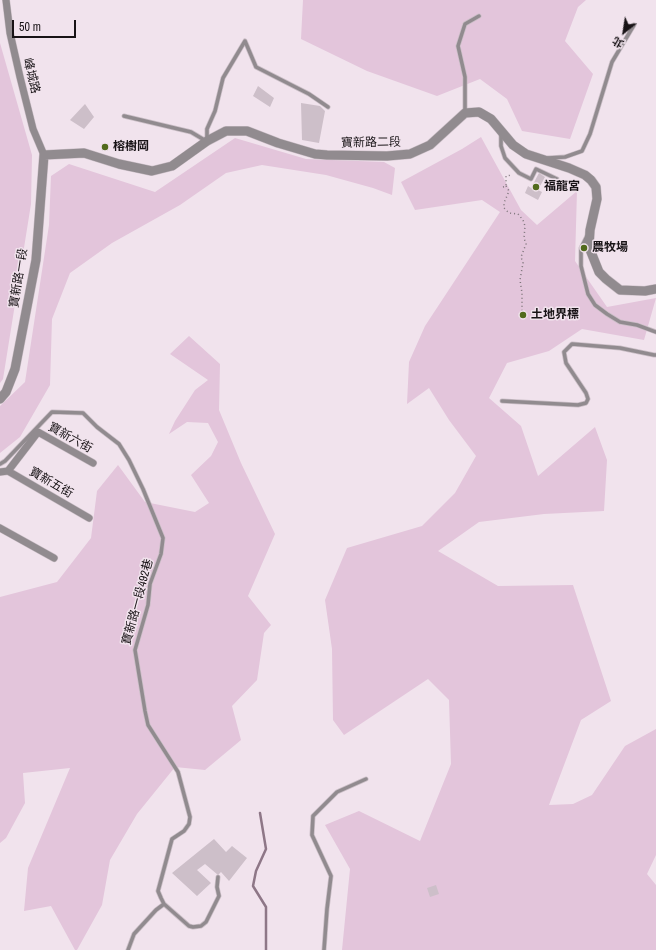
<!DOCTYPE html>
<meta charset="utf-8">
<style>
body{margin:0}
#map{position:relative;width:656px;height:950px;overflow:hidden;background:#f1e3ed;font-family:"Archivo Narrow","Noto Sans TC",sans-serif}
canvas{display:block}
.north{position:absolute;left:604px;top:12px;width:40px;height:40px;-webkit-text-stroke:3px #f1e3ed;paint-order:stroke;rotate:210deg;font-size:11px;font-weight:700;line-height:16px;text-align:center;color:#181316}
.north::after{content:'';display:block;margin:auto;width:14px;height:18px;background:#181316;clip-path:polygon(50% 0,100% 100%,50% 72%,0 100%)}
.scale{position:absolute;left:12px;top:20px;width:64px;height:18px;box-sizing:border-box;border:2px solid #181316;border-top:0;padding-left:5px;font-size:12px;line-height:14px;white-space:nowrap;color:#181316;-webkit-text-stroke:3px #f1e3ed;paint-order:stroke}
</style>
<div id="map">
<canvas width="656" height="950"></canvas>
<div class="north">北</div>
<div class="scale">50 m</div>
</div>
<script>
const c = document.querySelector('canvas').getContext('2d');
c.lineJoin = 'round';
function fill(path, color) { c.fillStyle = color; c.fill(path, 'evenodd'); }
const poly = rows => new Path2D(rows.map(r => 'M' + r).join(''));
function stroke(path, color, width, dash) { c.strokeStyle = color; c.lineWidth = width; c.lineCap = dash ? 'butt' : 'round'; c.setLineDash(dash || []); c.stroke(path); }
function label(font, color, halo, rows, align = 'center') {
  c.font = font + ' "Archivo Narrow","Noto Sans TC",sans-serif'; c.lineWidth = 3; c.setLineDash([]); c.textBaseline = 'middle'; c.strokeStyle = halo; c.fillStyle = color; for (const [text, x, y, turn = 0] of rows) {
    c.save(); c.translate(x, y); c.rotate((+turn || 0) * Math.PI / 180); c.textAlign = isNaN(turn) ? turn : align; if (halo) c.strokeText(text, 0, 0); c.fillText(text, 0, 0); c.restore();
  }
}
fill(poly([
 [303,0,586,0,578,7,565,41,593,74,570,139,522,131,507,99,480,79,437,96,367,71,301,39],
 [0,43,32,155,31,204,3,379,0,383],
 [481,137,521,210,537,225,577,191,575,261,607,307,656,298,644,340,582,329,549,351,507,363,489,398,521,426,538,476,595,427,607,460,604,511,544,514,479,522,438,551,498,586,573,585,611,701,581,720,549,805,573,804,592,795,625,746,656,729,656,855,647,874,656,885,656,950,342,950,350,869,325,825,359,811,420,841,451,764,449,700,428,679,344,735,333,720,332,649,325,600,347,548,422,526,455,493,476,456,449,420,429,388,407,404,409,362,425,326,500,212,482,200,415,210,401,182,462,149],
 [235,138,306,159,384,162,395,168,392,195,373,188,326,175,262,165,226,173,180,205,112,243,70,273,52,319,50,385,20,437,0,453,0,406,25,382,49,225,51,176,69,164,155,192],
 [189,336,220,364,219,410,241,463,275,534,248,596,271,625,264,633,257,680,232,706,241,740,205,770,175,767,137,814,110,860,102,905,77,950,75,950,51,906,24,911,28,868,70,768,23,773,25,803,6,838,0,843,0,597,57,582,91,538,97,491,118,465,145,502,195,512,209,503,191,475,211,456,218,442,208,423,187,422,169,434,175,421,195,390,208,380,170,354]
]), '#e3c5db');
stroke(poly([
 [260,813,266,849,256,871,253,886,266,907,266,950]
]), '#8e7787', 2.5);
fill(poly([
 [258,86,274,98,270,107,253,96],
 [301,103,320,106,325,111,319,143,302,140],
 [85,104,94,117,84,129,70,120],
 [539,173,545,177,538,190,542,192,538,200,525,193,528,186,531,188],
 [214,839,226,852,232,846,247,858,229,881,221,872,218,875,205,864,197,870,211,883,197,896,172,873],
 [436,885,439,894,430,897,427,888]
]), '#cdbfc9');
const service = poly([
 [465,112,465,77,458,46,465,24,479,16],
 [124,116,191,132,206,141],
 [501,135,501,146,505,158,519,173,531,179,536,169,557,179],
 [207,140,207,129,215,111,223,78,245,41,256,67,309,94,328,107],
 [548,158,565,157,582,151,590,134,612,62,634,25],
 [587,236,581,248,581,266,588,294,595,305,607,314,620,322,637,325,656,332],
 [502,401,578,405,586,403,588,399,586,393,566,363,564,352,572,344,620,348,654,355,656,355],
 [0,464,5,461,52,412,83,413,97,427,119,444,129,460,143,489,163,538,161,554,150,584,148,605,135,650,145,711,148,725,178,772,190,817,189,824,184,831,172,839,158,891,161,898,164,904,189,926,193,927,201,926,206,922,219,896,217,887,218,877],
 [128,950,134,934,156,910,164,904],
 [324,950,327,909,331,876,312,835,313,816,337,792,366,779]
]);
const minor = poly([
 [6,0,10,33,20,77,33,129,44,155],
 [8,471,38,432,93,463],
 [0,472,8,471,89,518],
 [0,528,54,558]
]);
const tertiary = poly([
 [0,399,6,392,15,369,36,260,44,155,84,153,119,164,152,171,172,166,207,141,226,131,247,131,278,143,315,154,327,155,387,156,410,154,430,145,465,113,479,112,491,119,513,145,526,154,569,168,585,175,591,180,596,187,597,199,590,230,589,247,599,272,606,279,620,290,645,291,656,289]
]);
stroke(service, '#cabec6', 5);
stroke(minor, '#cabec6', 8);
stroke(tertiary, '#cabec6', 10);
stroke(poly([
 [506,186,509,191,504,203,504,208,509,213,518,214,523,220,525,226,524,238,526,244,521,257,523,263,520,280,522,293,522,317],
 [503,187,506,186,506,176,512,175]
]), '#7e757b', 1.5, [1, 3]);
stroke(service, '#918b8f', 3.5);
stroke(minor, '#918b8f', 7);
stroke(tertiary, '#918b8f', 9);
for (const [x, y, r, color] of [
 [105,147,4,"#516a1c"],
 [536,187,4,"#516a1c"],
 [584,248,4,"#516a1c"],
 [523,315,4,"#516a1c"]
]) { const dot = new Path2D(); dot.arc(x, y, r, 0, 2 * Math.PI); c.fillStyle = color; c.fill(dot); stroke(dot, '#f1e3ed', 1.5); }
label('12px', '#181316', '#f1e3ed', [
 ["峰城路",31,76,76],
 ["寶新路二段",371,143,-1],
 ["寶新路一段",19,278,-81],
 ["寶新六街",70,438,29],
 ["寶新五街",51,483,30],
 ["寶新路一段492巷",138,602,-75]
]);
label('bold 12px', '#181316', '#f1e3ed', [
 ["榕樹岡",113,147],
 ["福龍宮",544,187],
 ["農牧場",592,248],
 ["土地界標",531,315]
], 'left');
</script>
